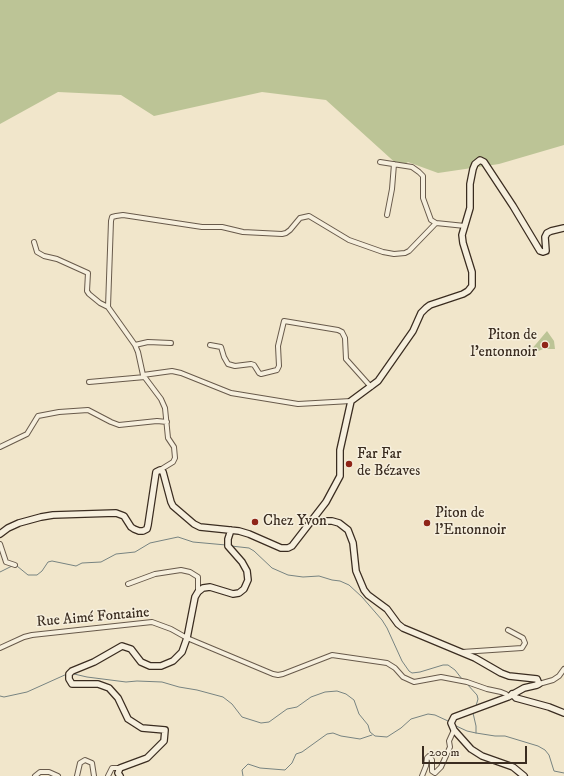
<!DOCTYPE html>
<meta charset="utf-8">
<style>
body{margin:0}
#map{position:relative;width:564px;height:776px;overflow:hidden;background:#f1e6cb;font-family:"IM FELL DW Pica",serif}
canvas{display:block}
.scale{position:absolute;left:422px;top:746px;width:105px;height:18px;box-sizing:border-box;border:2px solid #3a2c20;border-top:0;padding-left:5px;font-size:12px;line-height:14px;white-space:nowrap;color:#3a2c20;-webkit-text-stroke:3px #f6efdd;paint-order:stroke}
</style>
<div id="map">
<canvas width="564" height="776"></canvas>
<div class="scale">200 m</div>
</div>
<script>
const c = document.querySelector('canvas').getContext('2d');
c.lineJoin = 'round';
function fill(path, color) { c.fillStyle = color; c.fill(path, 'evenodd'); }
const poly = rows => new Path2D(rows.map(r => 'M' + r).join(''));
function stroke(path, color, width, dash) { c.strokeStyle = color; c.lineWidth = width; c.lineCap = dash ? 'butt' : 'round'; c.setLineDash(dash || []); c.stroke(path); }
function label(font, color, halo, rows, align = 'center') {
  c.font = font + ' "IM FELL DW Pica",serif'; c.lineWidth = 3; c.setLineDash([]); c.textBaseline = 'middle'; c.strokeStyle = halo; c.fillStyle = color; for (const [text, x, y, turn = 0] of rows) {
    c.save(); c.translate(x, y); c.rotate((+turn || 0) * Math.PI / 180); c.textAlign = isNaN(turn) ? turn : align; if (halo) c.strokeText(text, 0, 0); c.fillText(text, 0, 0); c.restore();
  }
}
fill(poly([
 [0,0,564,0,564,145,499,164,438,173,408,162,400,167,326,100,262,92,154,116,121,95,58,92,0,124],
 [547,331,554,341,555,349,543,349,525,357]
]), '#bcc496');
stroke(poly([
 [231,546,249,548,254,551,272,568,288,575,303,577,319,576,332,580,340,581,349,585,362,597,382,620,387,628,402,661,409,671,412,673,420,672,443,665,448,665,455,670,462,679],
 [17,566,28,575,37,575,42,571,48,562,52,561,76,566,82,563,101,562,116,554,135,552,150,543,178,537,193,542,226,545],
 [0,572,12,566],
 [74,674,87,677,126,682,137,681,162,682,179,687,197,690,223,697,232,704,242,717,261,723,269,722,287,709,297,707,311,697,325,692,337,691,346,694,354,700,359,714,368,725,370,732,375,736,387,737,401,728,411,719,428,714,435,715,448,721],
 [467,684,477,695,478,699,476,706],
 [0,696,4,697,27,692,67,674],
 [473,713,476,726,476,733],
 [454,725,467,731,476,733,495,736,505,736,538,746,545,750,549,755,554,771,564,773],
 [243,776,242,770,248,764,260,768,285,770,292,763,296,754,302,752,327,734,333,733,341,736,360,739,372,735]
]), '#778381', 1);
const street = poly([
 [380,162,412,167,419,172,423,176,423,198,431,220,436,223,465,226],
 [387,215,392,189,394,164],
 [34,242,37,252,44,256,57,259,88,273,87,291,89,294,100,303,108,307,135,345,138,352,143,375,161,399,165,408,168,438,174,447,175,458,173,462,160,470],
 [108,307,111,221,112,217,116,216,123,215,202,227,222,227,243,232,282,234,286,233,290,230,300,218,309,216,349,240,383,252,394,254,405,253,409,251,436,223],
 [135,345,148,342,171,343],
 [210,345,221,347,224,357,228,364,235,366,251,364,254,365,259,373,261,374,277,370,279,366,278,346,284,321,338,330,342,332,345,338,346,359,371,387],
 [143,375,172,371,181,373,231,393,298,404,351,401],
 [89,382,145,377],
 [0,447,27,434,38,416,59,412,88,410,111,422,119,425,157,421,167,422],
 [0,544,6,562,15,565],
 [128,584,155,574,181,570,190,572,198,577,198,592],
 [0,648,24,637,32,635,152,622,171,629,187,638,273,674,278,675,283,674,332,655,387,663,395,668,403,677,414,682,441,677,467,682,487,689,501,692,506,694,508,697],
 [462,652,522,648,525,643,523,638,508,630],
 [539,684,553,680,559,676,564,669],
 [35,776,40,772,49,772,58,776],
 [77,776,80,763,85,760,92,763,94,776],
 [108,776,112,768,120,768],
 [422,776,426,766,427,758,429,756,432,760,432,771,435,773,441,767,450,747,449,741,454,730]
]);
const secondary = poly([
 [312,521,332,521,339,523,348,530,353,543,356,571,364,590,368,595,387,609,398,624,403,628,475,658,501,673,509,676,537,679,539,684,537,685,524,688,508,697,454,717,451,723,454,730,471,749,482,756,513,767,524,776],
 [0,534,8,528,19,523,41,517,53,515,116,513,124,516,131,527,134,529,139,531,143,531,147,529,148,525,156,472,160,470,163,472,171,502,173,506,194,524,200,527,239,531,249,534,281,548,288,548,292,546,326,502,340,476,340,450,351,401,378,381,413,331,421,313,426,308,430,305,463,294,468,291,472,286,472,272,463,243,462,235,470,208,470,184,473,169,475,164,480,160,484,162,513,206,540,251,543,252,546,251,545,237,547,233,551,231,564,228],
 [512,694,516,698,549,707,564,713],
 [120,776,118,773,120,768,147,758,164,741,165,730,142,728,128,719,118,698,109,688,98,684,72,684,69,679,69,674,72,671,94,662,122,646,131,649,141,662,150,666,161,666,173,661,182,652,187,638,195,597,198,592,203,588,210,587,233,594,239,593,244,589,248,580,247,571,242,562,228,546,228,539,231,530]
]);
stroke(street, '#685a4b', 6);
stroke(secondary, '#3a2c20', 8);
stroke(street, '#f6efdd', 4);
stroke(secondary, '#f6efdd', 5.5);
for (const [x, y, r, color] of [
 [545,345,4,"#8f2418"],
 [349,464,4,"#8f2418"],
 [255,522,4,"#8f2418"],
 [427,523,4,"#8f2418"]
]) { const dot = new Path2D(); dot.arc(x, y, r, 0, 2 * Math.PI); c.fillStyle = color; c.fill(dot); stroke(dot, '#f6efdd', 1.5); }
label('15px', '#3a2c20', '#f6efdd', [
 ["Piton de",537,336,"right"],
 ["l'entonnoir",537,353,"right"],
 ["Far Far",357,455],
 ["de Bézaves",357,472],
 ["Piton de",435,514],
 ["l'Entonnoir",435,531],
 ["Chez Yvon",263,522]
], 'left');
label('15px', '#3a2c20', '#f6efdd', [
 ["Rue Aimé Fontaine",93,618,-5]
]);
</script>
